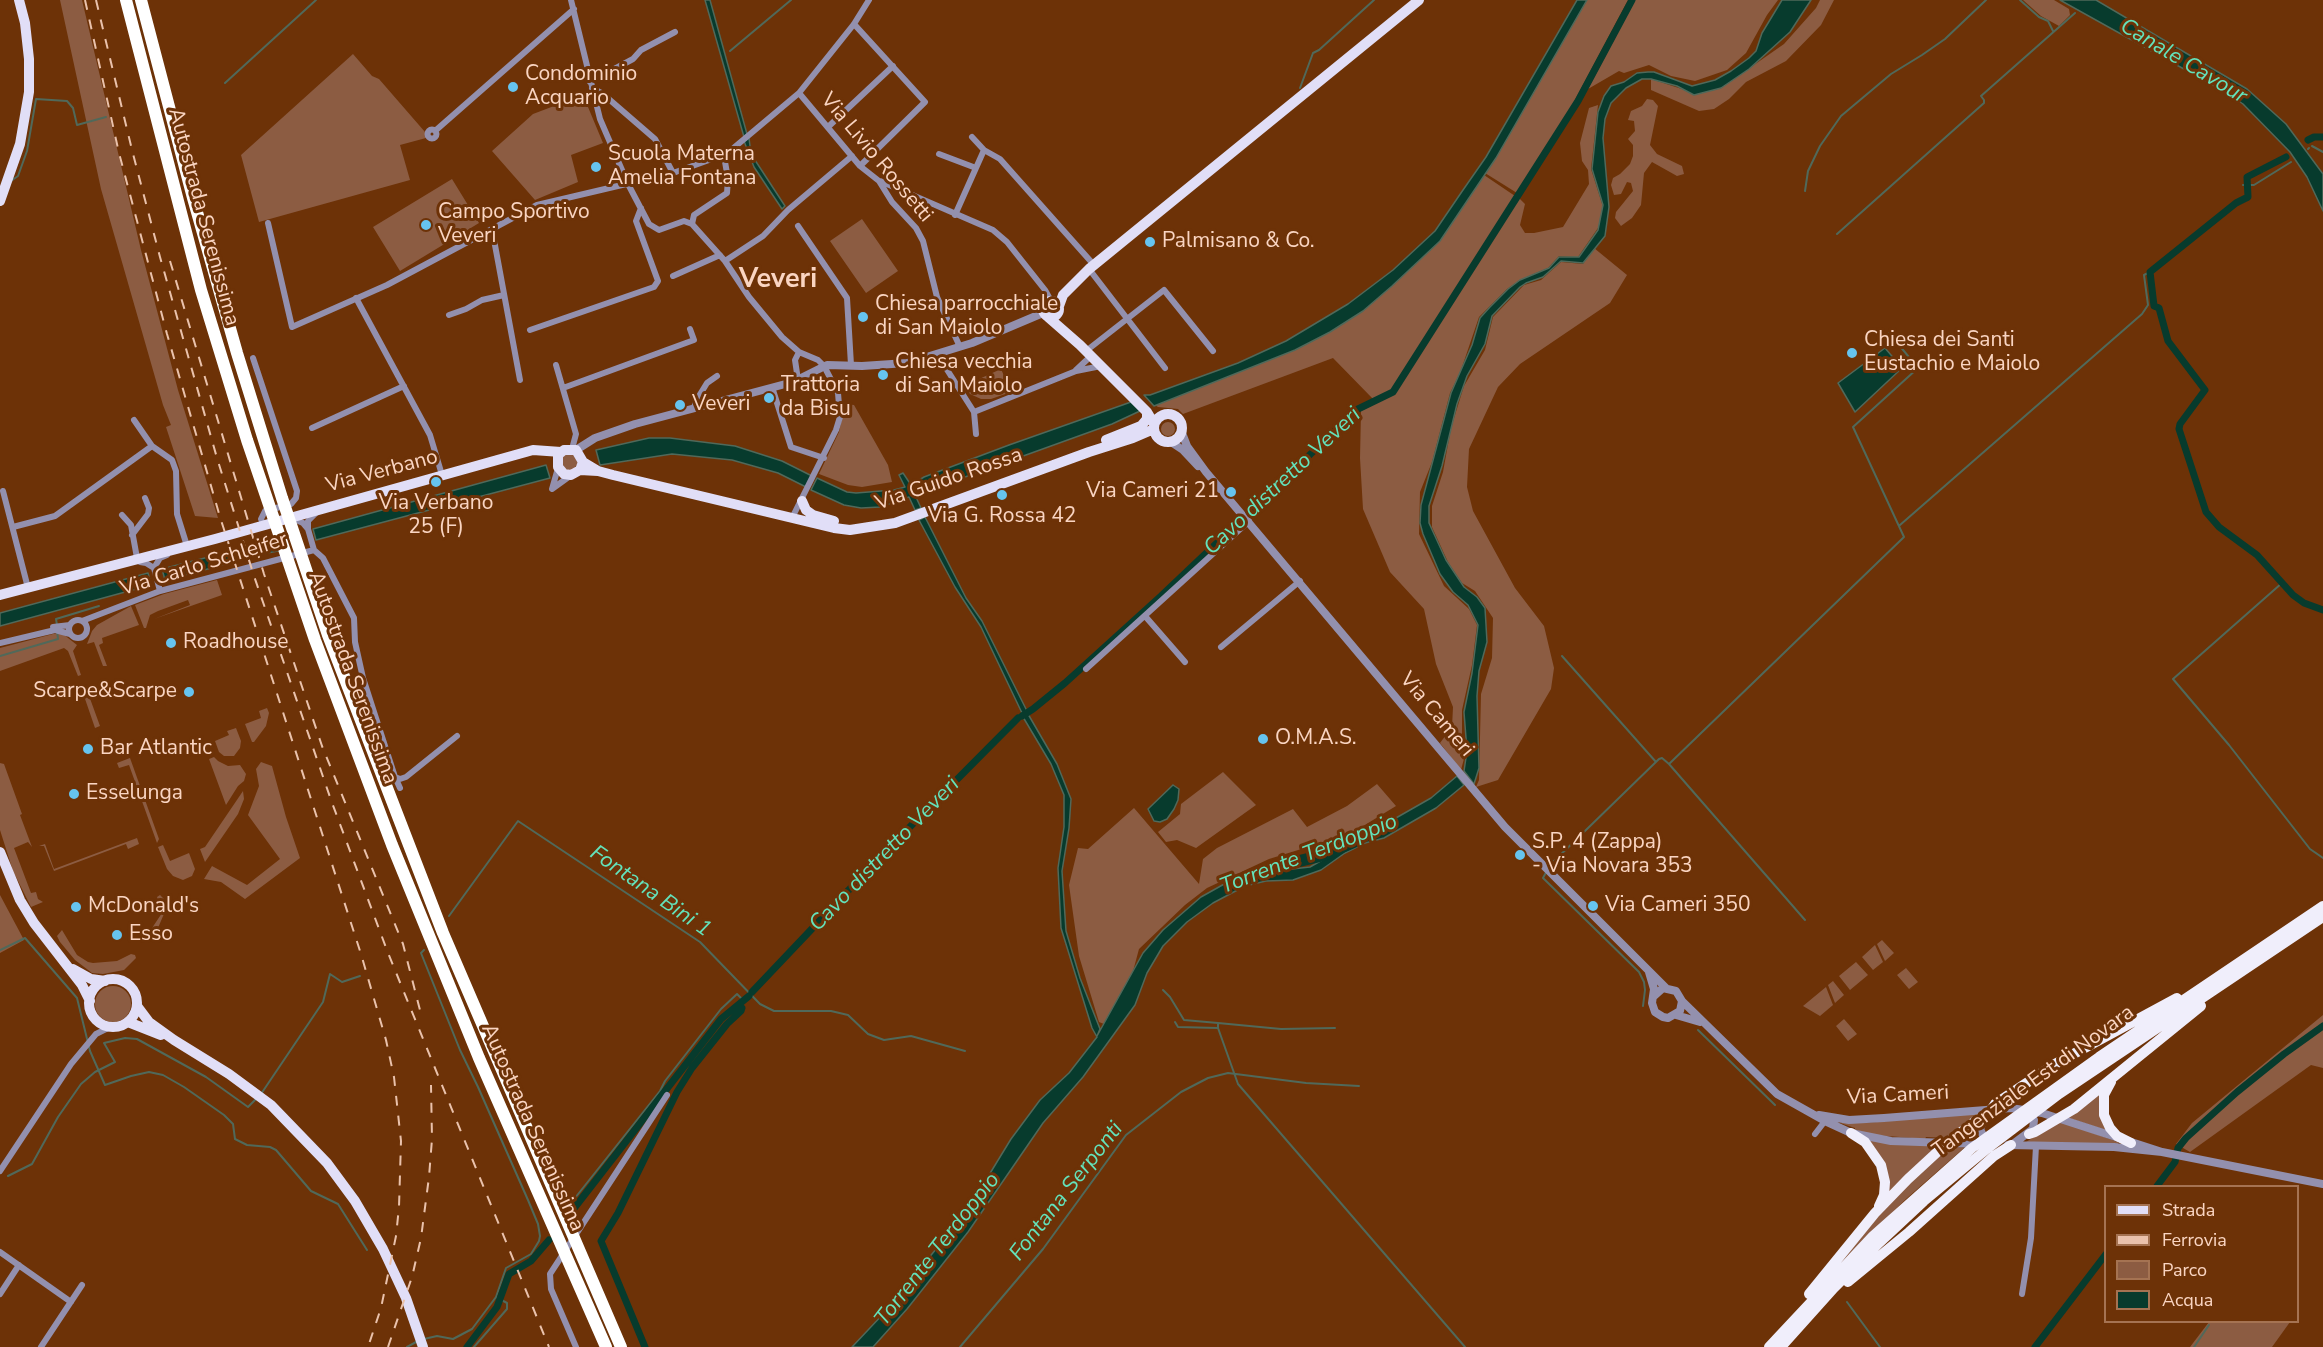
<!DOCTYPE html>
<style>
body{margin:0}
#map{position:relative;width:2323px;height:1347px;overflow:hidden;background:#6d3207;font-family:"Nunito Sans",sans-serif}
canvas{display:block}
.legend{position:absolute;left:2104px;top:1185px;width:195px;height:138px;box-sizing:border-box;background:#6d3207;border:2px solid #a57352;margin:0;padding:8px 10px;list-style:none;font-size:18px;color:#fad5c2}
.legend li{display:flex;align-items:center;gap:12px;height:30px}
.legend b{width:30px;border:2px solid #a57352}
</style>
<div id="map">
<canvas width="2323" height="1347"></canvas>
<ul class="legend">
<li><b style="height:8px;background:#e1def7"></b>Strada</li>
<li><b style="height:8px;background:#eac2ac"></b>Ferrovia</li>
<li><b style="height:16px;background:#8c5c42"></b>Parco</li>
<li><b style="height:16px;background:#073b2d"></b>Acqua</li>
</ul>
</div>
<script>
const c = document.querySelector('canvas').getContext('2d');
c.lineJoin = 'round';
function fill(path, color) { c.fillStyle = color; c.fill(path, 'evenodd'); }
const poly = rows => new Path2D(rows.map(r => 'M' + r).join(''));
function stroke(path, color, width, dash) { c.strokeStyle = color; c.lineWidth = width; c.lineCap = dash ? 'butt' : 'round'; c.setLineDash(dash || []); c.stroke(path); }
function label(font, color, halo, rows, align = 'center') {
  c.font = font + ' "Nunito Sans",sans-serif'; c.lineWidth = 6; c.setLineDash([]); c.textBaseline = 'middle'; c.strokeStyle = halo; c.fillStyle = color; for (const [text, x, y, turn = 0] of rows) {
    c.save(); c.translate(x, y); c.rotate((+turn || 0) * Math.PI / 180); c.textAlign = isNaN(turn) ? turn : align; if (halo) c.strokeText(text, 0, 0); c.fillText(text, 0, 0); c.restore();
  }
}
fill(poly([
 [60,0,82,0,141,250,178,390,218,518,195,516,166,427,171,425,163,405,101,189],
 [1587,0,1628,0,1568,113,1517,193,1485,173],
 [1635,0,1778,0,1767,15,1746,53,1727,70,1695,81,1671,76,1649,65,1624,73,1619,71,1588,89],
 [1820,0,1834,0,1821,25,1786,61,1746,82,1729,99,1714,109,1699,111,1651,90,1651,79,1691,92,1721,88,1784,44,1816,8],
 [2023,0,2054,0,2069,9,2070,15,2059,26,2041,16],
 [353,54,372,76,379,79,425,132,426,138,400,145,410,180,259,222,241,155],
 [583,95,603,143,571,155,578,182,535,200,492,151,533,114],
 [1647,99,1653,100,1658,106,1650,145,1657,154,1682,166,1684,174,1677,176,1652,162,1644,173,1641,205,1632,218,1621,226,1615,218,1616,212,1633,191,1631,183,1627,182,1621,194,1614,195,1611,185,1613,178,1620,174,1630,164,1633,156,1633,145,1628,139,1635,131,1634,121,1628,120,1631,111,1642,106],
 [1598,105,1591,169,1603,207,1600,225,1578,257,1559,256,1548,268,1520,280,1507,289,1479,317,1460,373,1450,393,1432,462,1420,492,1419,534,1444,586,1469,609,1477,625,1472,665,1462,710,1462,737,1466,751,1461,770,1440,743,1452,727,1453,707,1436,664,1424,609,1390,572,1363,509,1360,458,1361,411,1393,394,1398,388,1519,198,1525,204,1520,225,1525,233,1534,233,1563,227,1589,184,1588,170,1582,161,1580,143,1589,108],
 [1484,175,1515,196,1392,391,1373,399,1333,358,1183,414,1178,409,1158,407,1155,405,1295,350,1330,332,1363,311,1440,241],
 [452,179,479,223,400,271,373,227],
 [862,219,898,271,866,293,830,241],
 [1594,248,1627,275,1610,303,1520,364,1498,387,1469,449,1467,487,1473,511,1515,588,1544,626,1554,668,1551,689,1498,780,1476,787,1479,780,1481,694,1492,658,1493,618,1475,591,1462,583,1448,562,1432,527,1432,506,1443,472,1451,428,1464,386,1485,350,1493,317,1524,285,1541,280,1561,262,1583,264],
 [1001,369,1011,392,991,399,981,399,970,394,967,389,978,383,977,380],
 [845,404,854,405,888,465,892,482,862,487,848,485,819,474,839,432],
 '1161 429a7 7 0 1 1 14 0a7 7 0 1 1-14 0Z',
 [573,453,579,462,572,471,564,469,561,459,565,454],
 [217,580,222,595,154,619,190,605,188,600,158,611,150,615,146,628,144,628,135,605,164,594],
 [131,606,139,625,102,638,103,643,99,645,107,666,103,666,94,642,87,644,92,631,97,625],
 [53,634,63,634,77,645,73,651,81,675,78,676,68,651,64,648,0,671,0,648],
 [83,693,88,693,100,726,95,728],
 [267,708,269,713,266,726,254,742,252,742,245,724,261,718,259,711],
 [236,728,241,741,240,748,234,756,224,756,219,752,215,741,229,735,227,731],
 [214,757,218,761,228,766,240,765,246,774,244,781,238,786,226,805,209,759],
 [130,758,159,839,157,843,129,765,119,768,117,763],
 [261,762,272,766,286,817,300,858,245,899,221,882,204,879,212,866,247,885,280,859,248,815,259,786,256,769],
 [0,763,4,764,22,814,20,815,32,847,28,842,14,848,31,893,36,892,38,899,43,902,31,907,13,871,0,830],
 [1223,772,1256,805,1196,848,1177,840,1166,842,1158,832,1180,814,1181,804],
 [1377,784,1396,806,1350,834,1269,859,1207,888,1185,905,1139,949,1132,975,1104,1024,1099,1022,1079,956,1069,885,1078,848,1088,849,1134,808,1199,884,1203,859,1217,848,1293,809,1307,827,1347,806],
 [243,791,244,799,238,814,205,862,200,849,205,847],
 [137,838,139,844,128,849,126,844,54,871,44,846,39,846,45,844,54,869],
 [163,845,170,861,189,853,195,869,192,876,183,880,173,876,167,869,158,847],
 [0,895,24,940,0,953],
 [160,895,166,901,166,909,158,928,155,930,152,928,162,913,157,897],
 [62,930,77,955,88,962,93,963,117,961,131,954,135,955,136,958,124,970,103,974,92,973,75,960,60,942,57,936],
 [1882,940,1894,953,1885,961,1877,944],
 [1875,945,1883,962,1873,970,1862,957],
 [1856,962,1868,975,1850,990,1839,976],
 [1906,968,1918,982,1909,989,1897,975],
 [1833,981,1844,995,1835,1003,1828,985],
 '95 1004a18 18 0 1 1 36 0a18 18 0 1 1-36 0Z',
 [1826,987,1833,1005,1820,1016,1803,1006],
 [2323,1015,2323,1068,2311,1065,2190,1152,2176,1144,2192,1123],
 [1844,1019,1857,1034,1848,1041,1836,1026],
 [2103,1090,2111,1132,2066,1117],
 [1978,1113,1947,1138,1926,1137,1925,1139,1874,1135,1855,1130,1855,1128,1840,1123,1866,1123],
 [2059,1121,2118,1142,2118,1144,2026,1142],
 [1867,1140,1937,1146,1888,1195],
 [1949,1146,1964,1148,1906,1199,1837,1266,1894,1198],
 [2209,1322,2290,1322,2272,1347,2190,1347]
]), '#8c5c42');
const water = poly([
 [705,0,710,0,747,134,744,137,705,0],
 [1577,0,1587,0,1496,158,1440,241,1392,286,1363,311,1330,332,1295,350,1154,406,1144,395,1150,395,1238,363,1286,341,1348,304,1393,270,1435,231,1463,190,1486,157,1577,0],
 [1782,0,1811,0,1790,32,1749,69,1721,88,1694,95,1677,86,1651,79,1642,79,1626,88,1611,103,1605,119,1603,138,1609,207,1605,236,1583,263,1561,261,1543,277,1526,283,1520,287,1492,316,1485,344,1467,376,1457,404,1442,466,1429,506,1429,523,1446,560,1464,587,1477,597,1485,608,1487,642,1479,671,1477,696,1479,768,1474,784,1464,771,1467,751,1464,712,1472,673,1478,625,1468,605,1453,592,1440,574,1423,534,1420,523,1421,505,1451,393,1472,345,1480,318,1490,307,1508,289,1520,280,1549,268,1559,257,1579,257,1598,230,1603,205,1592,169,1598,112,1604,96,1611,86,1624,82,1637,73,1648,72,1654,72,1692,86,1715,80,1731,71,1749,58,1756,51,1762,33,1782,0],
 [2060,0,2096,0,2247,89,2286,124,2323,174,2323,211,2307,177,2290,152,2243,104,2227,93,2060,0],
 [749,138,751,154,785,206,782,209,754,167,744,141,749,138],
 [1885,348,1902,368,1855,412,1838,383,1885,348],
 [1131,402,1140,411,1112,424,915,495,921,508,915,510,909,497,880,507,861,508,844,505,811,490,817,478,847,492,856,493,894,490,905,487,899,475,903,473,911,485,924,477,1009,445,1131,402],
 [649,438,670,438,735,446,782,461,812,476,806,487,778,473,732,460,672,454,600,465,596,450,649,438],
 [546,465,550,478,316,540,313,529,546,465],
 [925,517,966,598,982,621,1027,711,1022,713,981,627,955,587,919,520,925,517],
 [274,540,278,551,262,554,259,544,274,540],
 [228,552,231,563,165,580,162,569,228,552],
 [148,573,151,584,140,588,0,626,0,613,148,573],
 [1028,714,1057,764,1071,799,1069,828,1062,871,1066,931,1080,978,1100,1029,1097,1036,1143,953,1163,930,1201,897,1235,878,1249,874,1310,867,1431,798,1457,776,1464,785,1436,808,1384,838,1365,843,1345,853,1321,870,1293,880,1266,881,1245,886,1213,903,1187,922,1163,946,1147,973,1135,1005,1083,1077,1043,1123,968,1232,907,1309,873,1347,852,1347,885,1312,949,1233,978,1193,1011,1139,1040,1100,1069,1073,1097,1037,1092,1028,1061,928,1058,868,1064,827,1064,795,1051,764,1023,717,1028,714],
 [1173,785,1179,789,1178,800,1174,809,1167,819,1160,822,1154,821,1148,809,1173,785]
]);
fill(water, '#073b2d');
stroke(water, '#50695a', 1.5);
stroke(poly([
 [2020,0,2039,17,2048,21,2053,31],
 [730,51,791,0],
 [225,83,316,0],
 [1300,88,1313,53,1319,50,1374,0],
 [2312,146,2323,152],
 [2308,149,2309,148],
 [11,181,18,176,27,151,36,99,67,101,73,108,77,125,106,117],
 [2243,185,2254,185,2291,162],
 [1805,191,1808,171,1820,146,1841,116,1891,74,1922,55,1945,39,1986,0],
 [1837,234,1984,103,1984,100,1981,96,2075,13],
 [1900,525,2142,314,2148,305,2144,275,2150,272],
 [2282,583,2173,679,2229,745,2310,849,2323,858],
 [57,625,56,619,99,606],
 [0,656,58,639,57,631],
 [1562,656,1656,762],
 [449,916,518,821,700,942,760,1004,774,1011,831,1011,848,1015,868,1034,884,1040,911,1036,965,1051],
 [1805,920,1669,764,1904,537,1853,427,1918,368,1889,333],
 [0,950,25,938,77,998,90,1051,105,1085,131,1076,149,1072,163,1075,184,1087,224,1115,233,1124,235,1139,247,1145,270,1147,276,1150,311,1191,338,1204,367,1250],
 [1163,990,1170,997,1184,1020,1218,1023,1218,1028,1238,1084,1465,1347],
 [1643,1006,1645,990,1644,982,1639,972,1543,878,1550,865,1659,759,1662,758,1669,764],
 [1175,1022,1178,1027,1218,1028],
 [1218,1023,1281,1029,1335,1028],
 [1698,1030,1775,1105],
 [261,1094,323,1002,330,974,342,982,360,976],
 [8,1176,32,1164,58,1117,81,1084,95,1072,115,1062,104,1043,125,1038,137,1039,206,1077,248,1107,257,1098],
 [571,1203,660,1091,665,1081,721,1009,737,994,744,1001],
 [1847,1302,1880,1347],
 [424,1339,437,1336,453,1339,472,1329,496,1297,506,1268,531,1254,539,1241,540,1236,538,1224,528,1200,478,1087,460,1050,421,953,424,950],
 [407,1347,418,1341],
 [474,1347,507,1309,507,1303,496,1297],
 [960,1347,1043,1249,1126,1135,1181,1092,1208,1078,1228,1073,1306,1083,1359,1086],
 [2194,1347,2209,1325]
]), '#50695a', 2);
stroke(poly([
 [2308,140,2314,137,2323,137],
 [2286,157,2247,177,2248,197,2236,203,2150,272,2154,306,2159,308,2168,341,2205,390,2180,424,2179,429,2206,512,2219,527,2257,555,2293,595,2304,603,2323,610],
 [1022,716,1033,709,1065,683,1161,596,1358,409,1393,392,1578,101,1632,0],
 [752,992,882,855,1018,718],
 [2157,1186,2175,1162,2178,1148,2186,1138,2237,1092,2284,1054,2323,1026],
 [572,1211,721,1019,749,996],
 [467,1347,497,1307,509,1274,531,1261,549,1240],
 [645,1347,601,1241,618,1213,677,1092,692,1068,727,1024,741,1011,742,1008,739,1005],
 [2035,1347,2106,1254]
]), '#073b2d', 7);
stroke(poly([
 [1247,878,1279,866,1324,855,1358,840]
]), '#073b2d', 12);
stroke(poly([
 [571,0,600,119,628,184,649,224,659,230,684,221,692,224,725,261,749,297,782,337,799,352,818,360,824,366,838,393,840,417,836,430,792,518],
 [854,24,925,102,860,166],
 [590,82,633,59,641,50,675,32],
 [592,88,603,94,655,139,673,173],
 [799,93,860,166,879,181,892,202,916,228,923,241,937,297,960,347],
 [828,127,893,66],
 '427.5 134a4.5 4.5 0 1 1 9 0a4.5 4.5 0 1 1-9 0Z',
 [435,131,574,9],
 [972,137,984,150,1000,159,1094,265],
 [939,154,976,168],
 [880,181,993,230,1007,242,1045,290,1051,301],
 [955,215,984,150],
 [268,223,292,327,387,285,537,205,673,173,709,160],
 [692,224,694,215,727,193,728,179,724,156,799,93,854,24,869,0],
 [798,226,847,298,851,365],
 [492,229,520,380],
 [725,261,763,236,788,210,852,156],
 [1089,269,1165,368],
 [673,276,720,255],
 [356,298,430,435,442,475],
 [449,315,466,309,482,300,504,295],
 [530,330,654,287,658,281,636,221,641,208],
 [1086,351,1164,290,1213,351],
 [937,354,974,412,976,434],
 [253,358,297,491,296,498,291,504,265,511,261,519,263,524],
 [556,365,576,434,572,449],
 [1076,370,1091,356],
 [798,380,795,360,799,352],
 [772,387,791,447,824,458],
 [563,388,694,340,690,329],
 [694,408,696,401,707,383,717,376],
 [974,412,1076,371,1101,366],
 [134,420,152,446,172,460,176,471,177,514,187,546],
 [312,428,404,386],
 [558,468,552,489,570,476],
 [3,491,28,588],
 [122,515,131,525,137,558],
 [294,519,303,523,308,529,308,521,316,513],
 [13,527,55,516,152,446],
 [308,529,314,550,323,558,354,618,355,642,363,678,395,777,400,779,406,777,457,736],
 [132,535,148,514,149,508,145,498],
 [140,562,146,563,154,568,160,558,167,555],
 [154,568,160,591],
 [1145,616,1185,662],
 '69 629a9 9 0 1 1 18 0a9 9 0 1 1-18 0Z',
 [82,621,160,591,314,550],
 [53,627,70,625],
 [0,643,55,630,70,634],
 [1221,647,1300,581],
 [1086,669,1249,521],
 [395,777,400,788],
 [1815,1134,1825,1121],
 [0,1171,71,1064,96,1034,110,1027],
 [0,1252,71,1302],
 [0,1294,19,1265],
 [2022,1294,2031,1238,2036,1146],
 [41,1347,82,1285],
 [576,1347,551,1289,550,1274,667,1095]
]), '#9390ae', 6);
stroke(poly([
 [1182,433,1187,446,1206,472,1505,827,1666,988],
 [1171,442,1183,450,1198,466],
 [576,450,595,438,635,424,793,382,827,365,862,366,907,363,972,343,1043,313],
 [1649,972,1654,989,1652,1003,1655,1012,1663,1017,1668,1018,1680,1011,1682,1001,1676,991,1663,988,1654,996],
 [1682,1001,1777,1094,1825,1121,1851,1133,1891,1141,1978,1144],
 [1676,1015,1700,1022],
 [1819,1115,1849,1120,1884,1118,2011,1108,2042,1113,2162,1152,2323,1184],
 [1986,1142,1980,1129,1986,1115],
 [2013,1144,2033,1129,2034,1120,2030,1113],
 [2008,1145,2114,1147,2162,1152]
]), '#9390ae', 8);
stroke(poly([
 [0,201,20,144,29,92,29,59,25,23,19,0],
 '1043 309a8 8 0 1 1 16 0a8 8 0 1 1-16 0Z',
 [1059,306,1063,295,1089,269,1419,0],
 [1048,317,1080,345,1147,412,1154,424],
 '1154 428a14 14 0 1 1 28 0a14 14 0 1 1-28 0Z',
 [1106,440,1141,426,1147,419,1147,412],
 [583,462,598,471,613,475,834,528,850,530,895,523,1089,452,1133,438,1154,429],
 [580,470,583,462,576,450,564,450,558,455,558,467,564,474,571,475,580,470,598,471],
 [802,501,806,510,813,515,834,521],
 [0,595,215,539,533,450,561,452],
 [0,852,20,900,34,923,82,985,90,1001],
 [73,969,91,979,105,981],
 '89 1003a24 24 0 1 1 48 0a24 24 0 1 1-48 0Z',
 [137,1006,149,1022,174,1040,229,1074,271,1105,327,1163,355,1201,383,1249,406,1298,423,1347],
 [128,1022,161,1035]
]), '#e1def7', 10);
stroke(poly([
 [2111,1082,2104,1095,2104,1115,2110,1128,2117,1136,2131,1143],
 [1991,1110,1995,1104,2055,1064,2177,998],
 [1851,1133,1865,1142,1881,1165,1885,1182,1884,1195,1879,1206],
 [2029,1134,2035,1132,2074,1109,2201,1006],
 [1848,1282,1909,1232,1994,1156,2011,1145],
 [1809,1294,1875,1213,1908,1179,1947,1143,1978,1119,1985,1116],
 [1769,1347,1873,1236,1972,1148,2099,1057,2323,906],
 [1781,1347,1834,1288,1879,1243,1924,1201,1988,1148,2059,1094,2323,917]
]), '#f0eefb', 10);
stroke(poly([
 [126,0,201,290,247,440,315,640,392,845,479,1058,606,1347],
 [141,0,193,198,237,353,282,498,328,635,443,933,621,1347]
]), '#fff', 12);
stroke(poly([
 [85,0,119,153,167,334,220,517,361,954,386,1040,394,1077,401,1141,399,1207,396,1236,381,1308,368,1347],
 [96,0,132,150,160,257,217,458,254,576,331,800,388,953,549,1347],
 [170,261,264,574,322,746,403,944,422,1018],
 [388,1347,412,1277,421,1238,429,1177,432,1139,431,1085]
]), '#eac2ac', 2, [10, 10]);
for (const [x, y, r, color] of [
 [513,87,6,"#66c4ef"],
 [596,167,6,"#66c4ef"],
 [426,225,6,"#66c4ef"],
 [1150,242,6,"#66c4ef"],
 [863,317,6,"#66c4ef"],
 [1852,353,6,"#66c4ef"],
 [883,375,6,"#66c4ef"],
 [769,398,6,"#66c4ef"],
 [680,405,6,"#66c4ef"],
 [436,482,6,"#66c4ef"],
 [1231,492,6,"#66c4ef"],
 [1002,495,6,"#66c4ef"],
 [171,643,6,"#66c4ef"],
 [189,692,6,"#66c4ef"],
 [1263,739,6,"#66c4ef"],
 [88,749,6,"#66c4ef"],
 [74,794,6,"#66c4ef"],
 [1520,855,6,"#66c4ef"],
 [1593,906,6,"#66c4ef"],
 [76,907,6,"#66c4ef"],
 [117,935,6,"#66c4ef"]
]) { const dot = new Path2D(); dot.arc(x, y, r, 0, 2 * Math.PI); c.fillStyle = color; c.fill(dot); stroke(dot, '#6d3207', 2); }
label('21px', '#fad5c2', '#6d3207', [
 ["Condominio",525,75],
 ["Acquario",525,99],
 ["Scuola Materna",608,155],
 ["Amelia Fontana",608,179],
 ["Campo Sportivo",438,213],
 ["Veveri",438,237],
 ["Palmisano & Co.",1162,242],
 ["Chiesa parrocchiale",875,305],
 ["di San Maiolo",875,329],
 ["Chiesa dei Santi",1864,341],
 ["Eustachio e Maiolo",1864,365],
 ["Chiesa vecchia",895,363],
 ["di San Maiolo",895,387],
 ["Trattoria",781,386],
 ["da Bisu",781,410],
 ["Veveri",692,405],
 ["Via Cameri 21",1219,492,"right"],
 ["Via Verbano",436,504,"center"],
 ["25 (F)",436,528,"center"],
 ["Via G. Rossa 42",1002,517,"center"],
 ["Roadhouse",183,643],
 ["Scarpe&Scarpe",177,692,"right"],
 ["O.M.A.S.",1275,739],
 ["Bar Atlantic",100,749],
 ["Esselunga",86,794],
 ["S.P. 4 (Zappa)",1532,843],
 ["- Via Novara 353",1532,867],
 ["Via Cameri 350",1605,906],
 ["McDonald's",88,907],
 ["Esso",129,935]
], 'left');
label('21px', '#fad5c2', '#6d3207', [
 ["Via Livio Rossetti",876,158,50],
 ["Autostrada Serenissima",203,217,75],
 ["Via Verbano",382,472,-15],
 ["Via Guido Rossa",949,480,-19],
 ["Via Carlo Schleifer",204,565,-17],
 ["Autostrada Serenissima",352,678,70],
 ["Via Cameri",1436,715,50],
 ["Tangenziale Est di Novara",2034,1082,-36],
 ["Via Cameri",1898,1096,-3],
 ["Autostrada Serenissima",532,1128,66]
]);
label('italic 22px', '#63e2bb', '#6d3207', [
 ["Canale Cavour",2183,62,31],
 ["Cavo distretto Veveri",1283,482,-43],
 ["Cavo distretto Veveri",885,855,-46],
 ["Torrente Terdoppio",1309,855,-21],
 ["Fontana Bini 1",650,892,35],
 ["Fontana Serponti",1067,1192,-52],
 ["Torrente Terdoppio",938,1250,-52]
]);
label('bold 27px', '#fad5c2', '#6d3207', [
 ["Veveri",778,280]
]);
</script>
